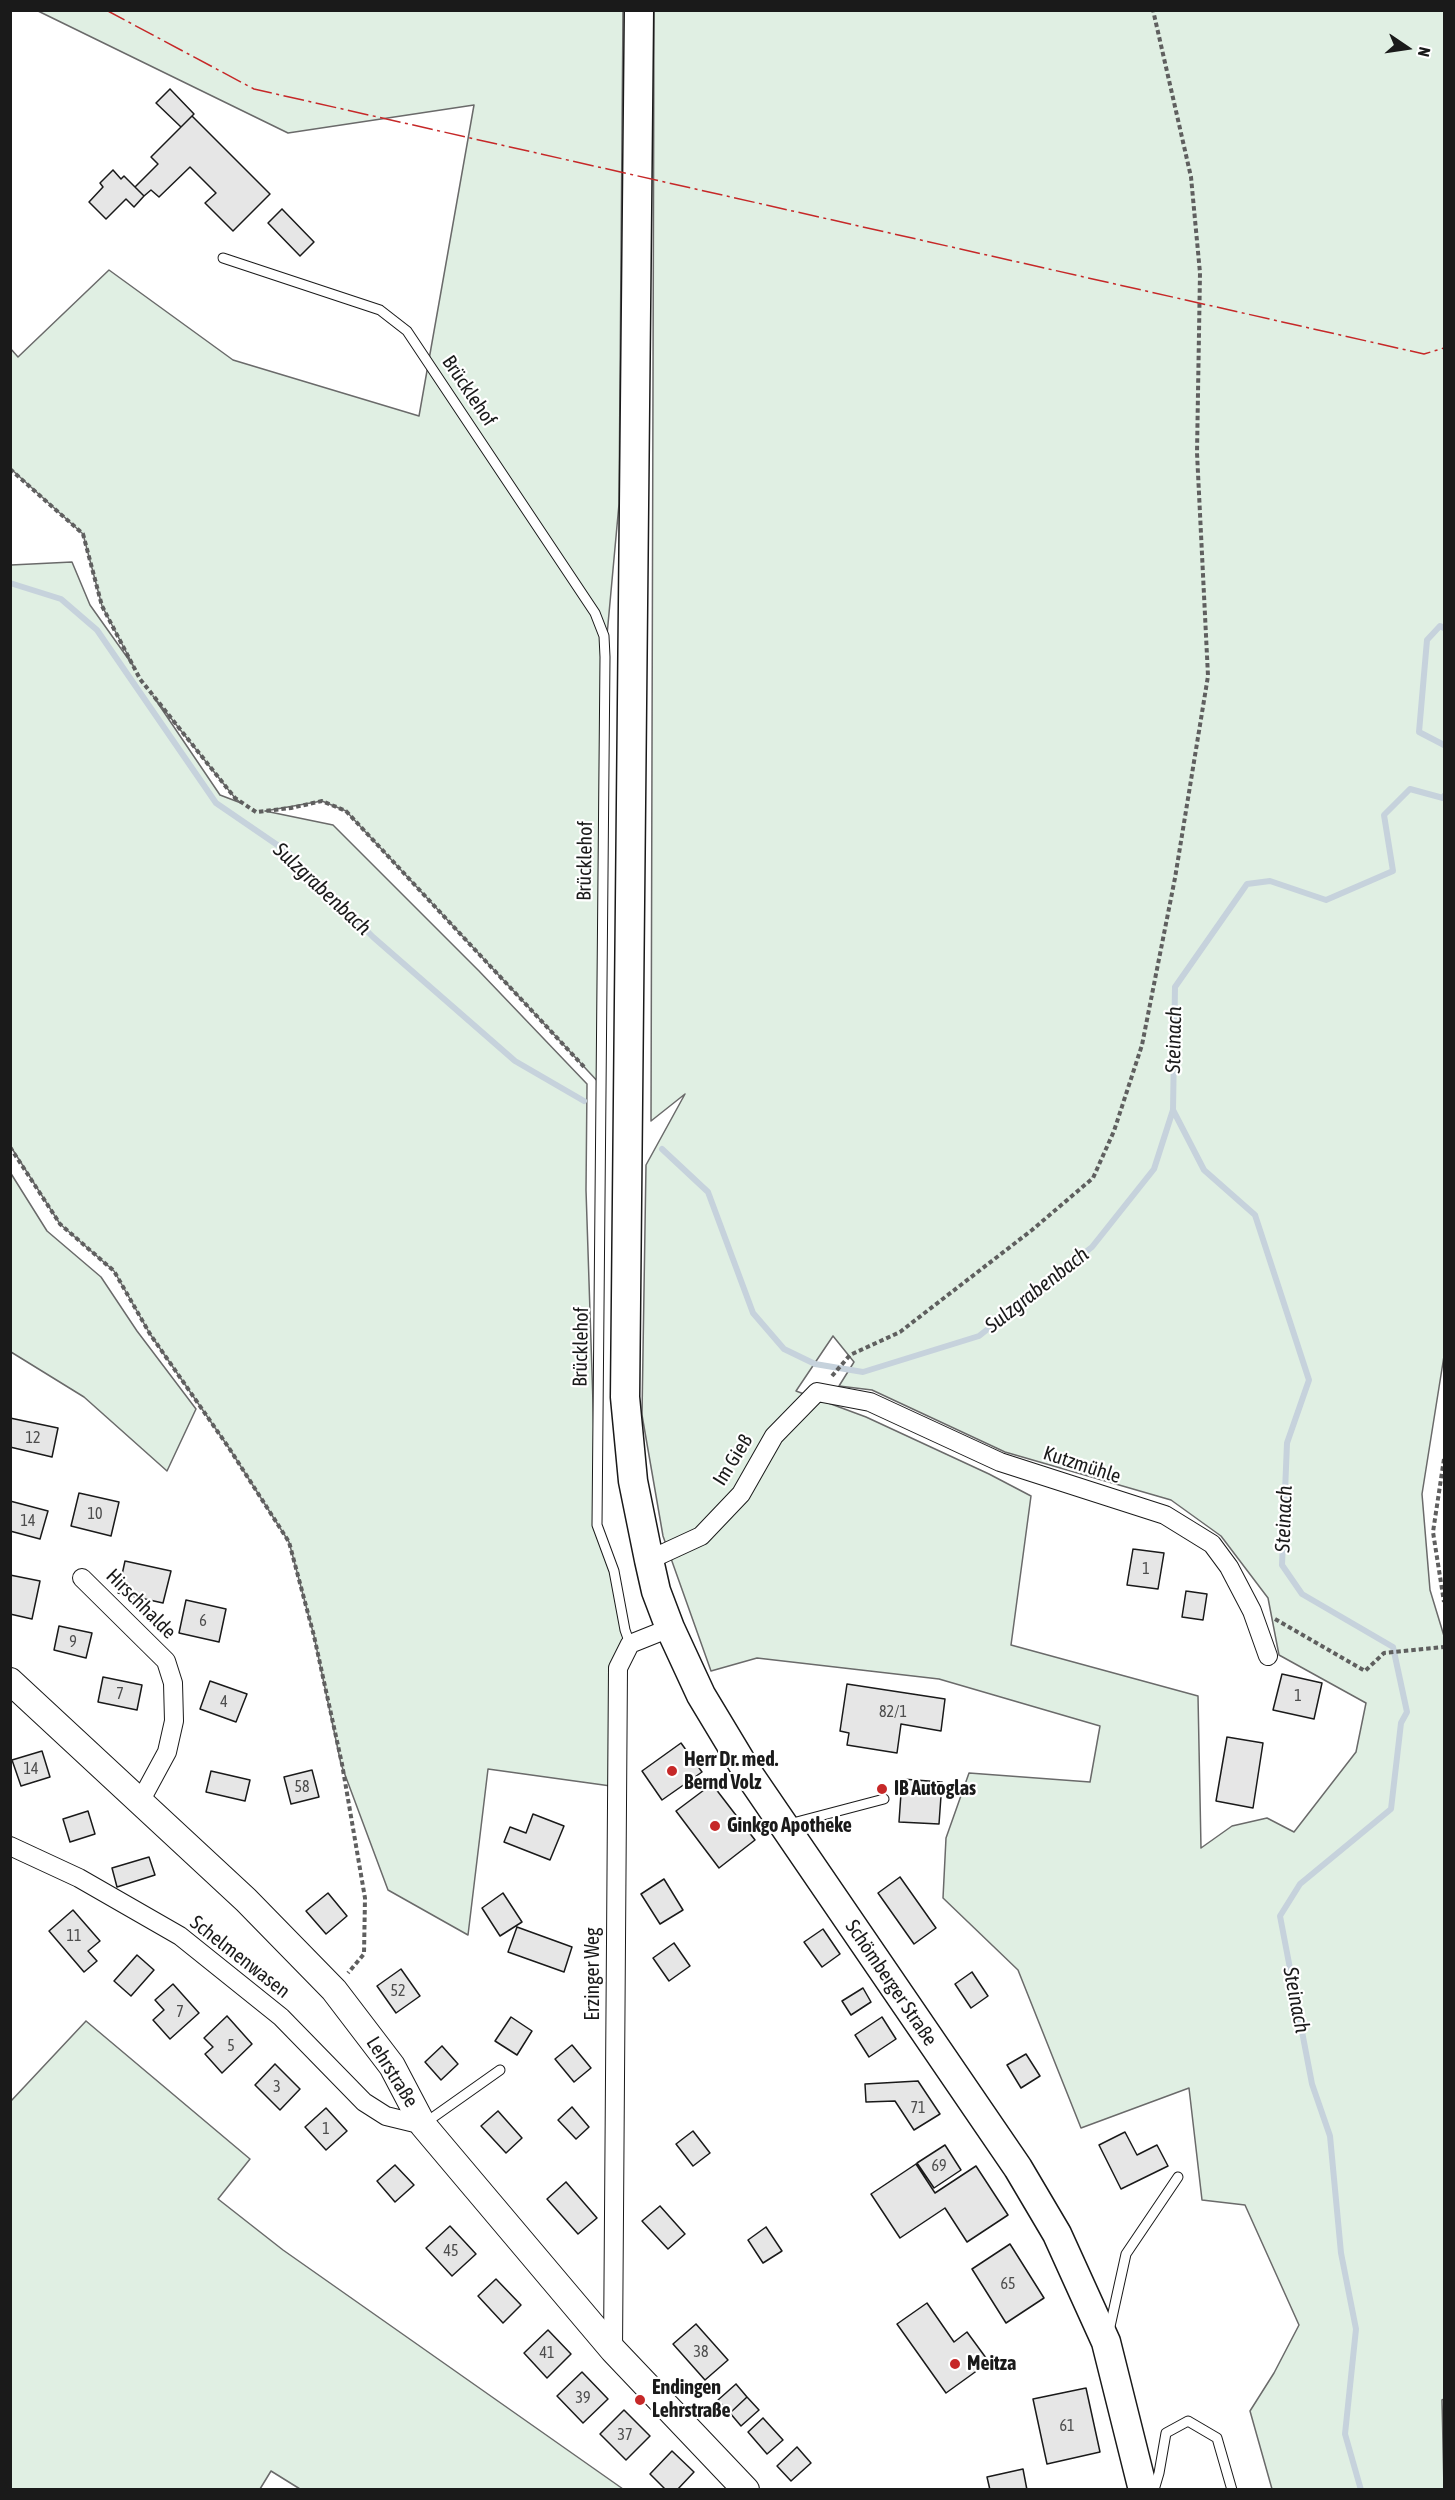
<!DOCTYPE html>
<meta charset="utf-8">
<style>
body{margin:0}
#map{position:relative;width:1455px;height:2500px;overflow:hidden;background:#fff;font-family:"Asap Condensed",sans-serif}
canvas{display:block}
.frame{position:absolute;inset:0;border:12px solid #1a1a1a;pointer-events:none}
.north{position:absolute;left:1377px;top:18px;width:60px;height:60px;-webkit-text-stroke:4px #fff;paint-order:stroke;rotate:103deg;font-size:16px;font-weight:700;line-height:24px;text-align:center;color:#1a1a1a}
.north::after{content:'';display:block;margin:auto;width:21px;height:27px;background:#1a1a1a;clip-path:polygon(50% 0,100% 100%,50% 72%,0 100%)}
</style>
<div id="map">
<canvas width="1455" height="2500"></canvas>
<div class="frame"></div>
<div class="north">N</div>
</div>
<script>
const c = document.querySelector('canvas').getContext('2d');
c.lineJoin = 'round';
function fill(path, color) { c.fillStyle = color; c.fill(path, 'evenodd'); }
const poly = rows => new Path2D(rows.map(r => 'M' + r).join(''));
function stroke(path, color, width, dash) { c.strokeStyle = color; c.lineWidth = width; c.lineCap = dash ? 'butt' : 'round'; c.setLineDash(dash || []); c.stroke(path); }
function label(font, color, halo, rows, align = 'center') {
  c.font = font + ' "Asap Condensed",sans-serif'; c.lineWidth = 4.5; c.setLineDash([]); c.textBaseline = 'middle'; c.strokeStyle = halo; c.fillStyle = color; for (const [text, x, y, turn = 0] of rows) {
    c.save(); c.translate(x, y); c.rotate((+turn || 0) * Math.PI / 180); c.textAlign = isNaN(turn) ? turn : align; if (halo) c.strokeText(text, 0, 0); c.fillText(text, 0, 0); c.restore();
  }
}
const green = poly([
 [38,11,623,11,619,504,605,657,601,1085,346,811,322,801,265,811,333,825,479,971,587,1084,586,1190,597,1525,630,1644,618,1669,618,1787,488,1769,468,1935,388,1890,341,1764,314,1636,289,1542,229,1448,150,1334,114,1271,60,1224,11,1147,11,565,72,562,90,605,134,667,102,606,83,534,11,469,10,348,18,357,109,270,233,360,419,416,474,105,288,133,38,11],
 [153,696,235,798,241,803,220,795,153,696],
 [654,11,1444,11,1444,1356,1422,1494,1430,1590,1444,1636,1444,2399,1442,2400,1444,2489,1272,2489,1250,2411,1274,2373,1299,2325,1245,2205,1202,2200,1189,2088,1081,2128,1018,1970,943,1898,946,1838,969,1773,1090,1782,1100,1726,939,1679,757,1658,711,1671,663,1536,642,1415,646,1165,685,1094,651,1121,654,11],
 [833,1336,854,1362,839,1386,872,1390,1005,1452,1171,1500,1221,1536,1268,1598,1279,1655,1366,1703,1356,1752,1294,1832,1267,1818,1232,1826,1201,1848,1198,1696,1011,1645,1031,1496,989,1474,866,1417,796,1391,833,1336],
 [10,1172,47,1231,101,1277,137,1331,196,1409,167,1471,84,1397,11,1352,10,1172],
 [86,2021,250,2159,218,2199,283,2250,623,2489,300,2489,271,2471,260,2489,11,2489,11,2101,86,2021]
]);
fill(green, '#e0efe3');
stroke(green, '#6a6a6a', 1.5);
stroke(poly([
 [10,583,61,599,97,630,216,803,289,853,373,937,515,1061,584,1101],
 [1444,628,1440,626,1427,640,1419,732,1444,745],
 [662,1149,708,1192,753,1313,784,1349,815,1364,863,1372,979,1336,1092,1247,1154,1169,1173,1110],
 [1361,2490,1345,2434,1356,2329,1341,2253,1330,2136,1312,2084,1280,1916,1300,1884,1391,1809,1401,1723,1407,1712,1393,1647,1302,1594,1282,1565,1287,1443,1309,1380,1255,1215,1204,1170,1173,1110,1175,987,1247,884,1270,881,1326,900,1393,871,1384,815,1410,789,1443,798,1444,796]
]), '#c6d2dc', 6);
const building = poly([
 [170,89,194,114,181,127,156,103,170,89],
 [192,116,270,194,233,231,205,203,216,193,190,167,159,197,151,190,144,196,135,187,158,164,151,157,192,116],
 [113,170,121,179,124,176,144,196,134,207,126,199,106,219,89,202,103,187,100,183,113,170],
 [282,209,314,242,300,256,268,223,282,209],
 [10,1418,58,1428,52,1457,10,1447,10,1418],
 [79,1493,119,1502,111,1536,71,1526,79,1493],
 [10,1501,48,1511,40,1539,10,1531,10,1501],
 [1133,1549,1164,1553,1158,1589,1127,1585,1133,1549],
 [125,1561,171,1571,163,1603,118,1593,125,1561],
 [10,1575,40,1581,32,1619,10,1614,10,1575],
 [1186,1591,1207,1594,1203,1620,1182,1617,1186,1591],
 [186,1600,226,1609,219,1642,179,1633,186,1600],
 [59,1626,92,1633,86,1658,54,1650,59,1626],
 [1282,1674,1322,1683,1314,1719,1273,1710,1282,1674],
 [103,1677,142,1685,137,1710,98,1702,103,1677],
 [210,1681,247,1694,236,1722,200,1709,210,1681],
 [847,1684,945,1699,941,1731,901,1724,897,1753,847,1745,849,1733,840,1731,847,1684],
 [1227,1737,1263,1743,1253,1808,1216,1801,1227,1737],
 [681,1743,702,1772,662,1800,642,1771,681,1743],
 [42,1751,50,1777,21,1786,12,1760,42,1751],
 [312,1770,319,1797,291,1804,284,1777,312,1770],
 [211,1771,250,1780,245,1801,206,1792,211,1771],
 [902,1779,942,1782,939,1824,899,1822,902,1779],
 [712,1784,755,1840,719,1868,676,1811,712,1784],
 [88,1811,95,1834,70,1842,63,1819,88,1811],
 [533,1814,564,1826,550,1860,504,1842,510,1827,526,1833,533,1814],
 [149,1857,155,1875,117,1887,112,1868,149,1857],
 [900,1877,936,1928,914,1944,878,1893,900,1877],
 [664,1879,683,1910,660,1924,641,1894,664,1879],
 [328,1893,347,1916,326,1934,306,1911,328,1893],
 [503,1893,522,1922,500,1936,482,1908,503,1893],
 [73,1910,100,1941,88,1951,97,1961,84,1972,49,1931,73,1910],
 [517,1927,572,1947,564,1972,508,1952,517,1927],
 [823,1929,840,1954,822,1967,804,1942,823,1929],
 [674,1943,690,1966,669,1981,653,1958,674,1943],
 [137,1955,154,1970,131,1996,114,1981,137,1955],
 [401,1969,420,1996,396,2013,377,1986,401,1969],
 [972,1972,988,1996,971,2008,955,1984,972,1972],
 [173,1984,199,2013,170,2039,153,2020,164,2010,155,2000,173,1984],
 [863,1988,871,2002,851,2015,842,2001,863,1988],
 [227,2016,252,2044,222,2073,205,2054,213,2047,204,2038,227,2016],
 [511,2017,532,2031,517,2055,495,2041,511,2017],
 [882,2017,896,2039,869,2057,855,2035,882,2017],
 [572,2045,591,2068,574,2082,555,2059,572,2045],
 [442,2046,458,2064,441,2080,425,2062,442,2046],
 [1026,2054,1040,2076,1021,2088,1007,2065,1026,2054],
 [275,2064,300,2089,280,2110,255,2085,275,2064],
 [918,2081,940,2114,914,2130,895,2101,866,2102,865,2084,918,2081],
 [572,2107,589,2127,576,2139,558,2120,572,2107],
 [326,2108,347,2131,326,2150,305,2127,326,2108],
 [498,2111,522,2138,506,2153,481,2126,498,2111],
 [693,2131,710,2153,693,2166,676,2144,693,2131],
 [1125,2132,1137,2155,1157,2145,1168,2166,1121,2189,1099,2145,1125,2132],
 [945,2145,961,2170,934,2188,917,2163,945,2145],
 [916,2164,935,2193,976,2166,1008,2215,967,2242,945,2208,900,2238,871,2194,916,2164],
 [395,2165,414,2185,395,2202,377,2181,395,2165],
 [566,2182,597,2218,578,2234,547,2199,566,2182],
 [660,2206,685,2234,668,2249,642,2221,660,2206],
 [450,2226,476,2254,452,2276,426,2248,450,2226],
 [766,2227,782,2251,763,2263,748,2240,766,2227],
 [1010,2244,1044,2298,1006,2323,972,2269,1010,2244],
 [496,2279,521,2305,503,2323,478,2296,496,2279],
 [927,2303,954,2342,967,2332,989,2362,946,2393,897,2324,927,2303],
 [696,2324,728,2360,705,2380,673,2344,696,2324],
 [548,2330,571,2354,547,2378,524,2353,548,2330],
 [582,2372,608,2399,583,2423,557,2396,582,2372],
 [736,2384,747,2397,730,2413,718,2400,736,2384],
 [1086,2388,1100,2452,1047,2464,1033,2399,1086,2388],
 [747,2397,759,2410,741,2426,730,2413,747,2397],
 [624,2410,650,2436,626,2460,600,2434,624,2410],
 [763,2418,783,2440,767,2454,748,2432,763,2418],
 [797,2447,811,2463,791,2481,777,2466,797,2447],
 [672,2451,694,2472,677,2490,666,2490,650,2474,672,2451],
 [1023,2469,1027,2490,990,2490,987,2477,1023,2469]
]);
fill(building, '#e6e6e6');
stroke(building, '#1a1a1a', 1.5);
const lane = poly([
 [223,258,380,310,407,331,595,613,604,636,605,657,597,1525,614,1571,625,1630,630,1644],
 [789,1824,884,1799],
 [425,2123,500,2070],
 [1109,2331,1126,2254,1178,2177],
 [1154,2490,1159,2473,1166,2433,1188,2421,1217,2438,1232,2490]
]);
const street = poly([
 [649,1560,701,1536,741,1494,774,1436,817,1392,870,1402,1000,1462,1165,1515,1212,1544,1229,1567,1252,1611,1268,1656],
 [82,1578,166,1661,173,1683,174,1721,167,1752,141,1800],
 [10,1846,79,1878,180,1936,281,2017,364,2102,386,2116,423,2125],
 [613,2350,618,1668,630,1644,670,1628]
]);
const secondary = poly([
 [10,1681,246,1900,334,1990,392,2066,423,2125,613,2350,746,2490]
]);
const primary = poly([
 [639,10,625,1397,633,1481,649,1560,656,1591,670,1628,701,1695,748,1773,1018,2168,1057,2234,1106,2342,1143,2490]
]);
stroke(lane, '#1a1a1a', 11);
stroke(street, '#1a1a1a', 20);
stroke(secondary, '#1a1a1a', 28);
stroke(primary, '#1a1a1a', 31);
stroke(poly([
 [10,469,83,534,102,606,140,679,235,798,256,812,291,808,322,801,346,811,586,1069],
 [10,1147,60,1224,114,1271,150,1334,229,1448,289,1542,314,1636,342,1764,365,1898,364,1954,348,1973],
 [832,1376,850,1355,900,1332,1032,1230,1093,1178,1114,1131,1142,1045,1175,878,1208,676,1197,453,1200,273,1191,177,1153,10],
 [1444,1459,1433,1532,1444,1602],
 [1275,1619,1365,1671,1384,1653,1444,1647]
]), '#5f5f5f', 4, [4.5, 3]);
stroke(lane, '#fff', 9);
stroke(street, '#fff', 18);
stroke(secondary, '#fff', 26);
stroke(primary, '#fff', 28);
stroke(poly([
 [106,10,254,89,1424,354,1444,348]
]), '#c62828', 1.5, [21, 4.5, 3, 4.5]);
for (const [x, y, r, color] of [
 [672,1771,6,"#c62828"],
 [882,1789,6,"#c62828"],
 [715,1826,6,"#c62828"],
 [955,2364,6,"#c62828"],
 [640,2400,6,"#c62828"]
]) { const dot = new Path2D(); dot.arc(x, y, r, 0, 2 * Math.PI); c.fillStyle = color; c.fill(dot); stroke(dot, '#fff', 2); }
label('16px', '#4d4d4d', null, [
 ["12",33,1438],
 ["10",95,1514],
 ["14",28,1521],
 ["1",1146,1569],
 ["6",203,1621],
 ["9",73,1642],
 ["7",120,1694],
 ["1",1298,1696],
 ["4",224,1702],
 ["82/1",893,1712],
 ["14",31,1769],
 ["58",302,1787],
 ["11",74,1936],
 ["52",398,1991],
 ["7",180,2012],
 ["5",231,2046],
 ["3",277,2087],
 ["71",918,2108],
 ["1",326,2129],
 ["69",939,2166],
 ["45",451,2251],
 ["65",1008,2284],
 ["38",701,2352],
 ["41",547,2353],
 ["39",583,2398],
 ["61",1067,2426],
 ["37",625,2435]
]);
label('20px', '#1a1a1a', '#fff', [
 ["Brücklehof",469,391,56],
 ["Brücklehof",585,861,-89],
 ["Brücklehof",581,1347,-89],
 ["Im Gieß",733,1460,-58],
 ["Kutzmühle",1082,1465,18],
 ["Hirschhalde",141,1604,45],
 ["Schelmenwasen",240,1957,38],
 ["Erzinger Weg",593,1974,-90],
 ["Schömberger Straße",891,1983,56],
 ["Lehrstraße",392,2072,58]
]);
label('bold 20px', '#1a1a1a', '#fff', [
 ["Herr Dr. med.",684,1760],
 ["Bernd Volz",684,1783],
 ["IB Autoglas",894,1789],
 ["Ginkgo Apotheke",727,1826],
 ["Meitza",967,2364],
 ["Endingen",652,2388],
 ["Lehrstraße",652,2411]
], 'left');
label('italic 21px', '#1a1a1a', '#fff', [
 ["Sulzgrabenbach",322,889,43],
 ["Steinach",1174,1040,-89],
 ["Sulzgrabenbach",1037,1290,-38],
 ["Steinach",1284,1519,-88],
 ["Steinach",1296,2000,79]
]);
</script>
